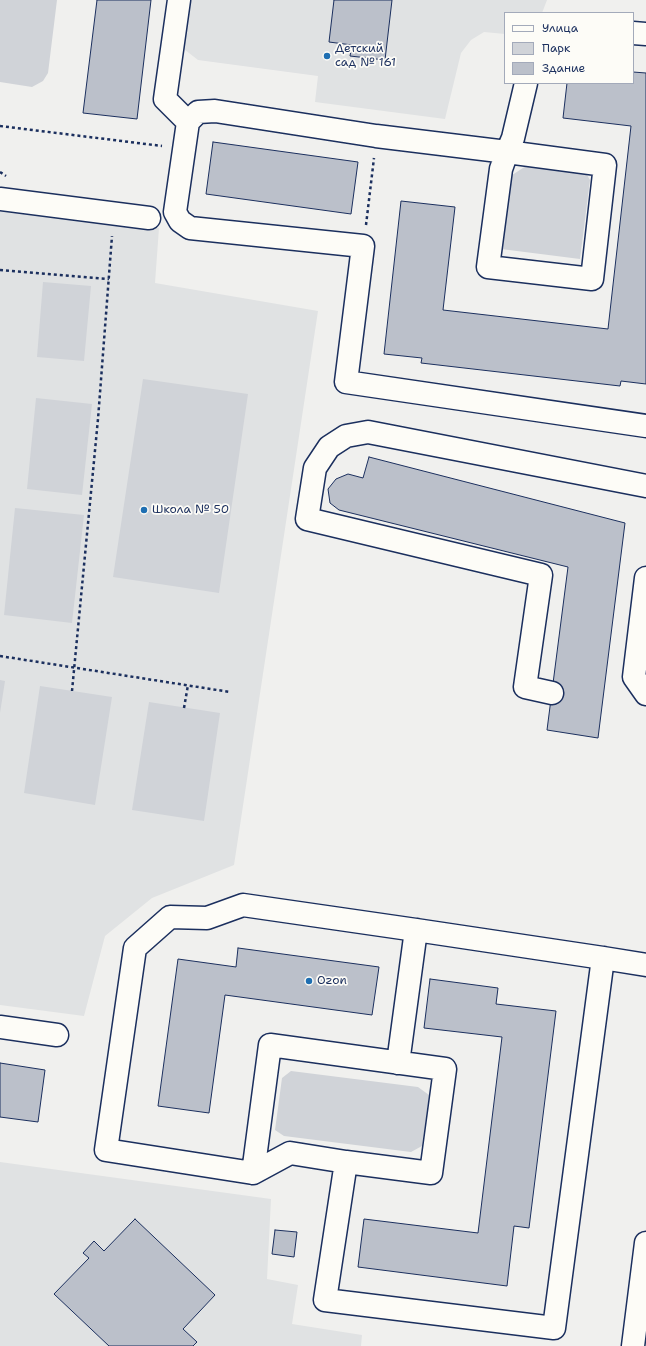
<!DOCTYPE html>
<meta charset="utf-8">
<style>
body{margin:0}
#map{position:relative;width:646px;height:1346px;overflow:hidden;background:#f0f0ee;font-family:"Shantell Sans",sans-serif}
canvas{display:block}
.legend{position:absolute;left:504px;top:12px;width:130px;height:72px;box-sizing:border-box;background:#fdfcf7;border:1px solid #a3aaba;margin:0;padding:5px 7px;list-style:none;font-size:12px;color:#1b2f5e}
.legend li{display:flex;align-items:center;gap:8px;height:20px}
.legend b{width:20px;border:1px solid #a3aaba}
</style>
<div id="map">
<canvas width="646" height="1346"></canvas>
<ul class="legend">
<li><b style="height:5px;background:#fdfcf7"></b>Улица</li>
<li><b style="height:11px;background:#d0d3d8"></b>Парк</li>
<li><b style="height:11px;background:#bbc0ca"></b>Здание</li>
</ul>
</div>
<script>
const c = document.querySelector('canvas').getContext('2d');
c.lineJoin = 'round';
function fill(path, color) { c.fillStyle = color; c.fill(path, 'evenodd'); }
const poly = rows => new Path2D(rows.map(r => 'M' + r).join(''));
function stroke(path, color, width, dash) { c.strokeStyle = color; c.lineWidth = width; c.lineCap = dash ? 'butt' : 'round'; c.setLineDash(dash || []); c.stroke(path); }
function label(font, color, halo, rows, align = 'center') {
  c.font = font + ' "Shantell Sans",sans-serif'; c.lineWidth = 3.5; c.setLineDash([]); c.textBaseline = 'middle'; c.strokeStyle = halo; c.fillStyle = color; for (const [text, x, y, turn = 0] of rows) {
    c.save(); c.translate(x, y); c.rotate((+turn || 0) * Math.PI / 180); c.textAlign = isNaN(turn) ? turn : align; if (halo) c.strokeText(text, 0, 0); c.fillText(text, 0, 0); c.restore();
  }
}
fill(poly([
 [186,0,547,0,542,13,505,13,505,34,484,32,471,40,461,53,445,119,315,102,318,76,198,60,180,46],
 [0,187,11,193,9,212,159,228,155,283,318,311,234,865,152,898,105,936,84,1016,0,1005],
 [0,1162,271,1199,267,1279,298,1285,292,1324,362,1335,361,1346,0,1346]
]), '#e0e2e3');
fill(poly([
 [0,0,57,0,48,73,43,81,32,87,0,82],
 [526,166,574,166,586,173,590,180,580,259,501,249,506,179],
 [43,282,91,286,84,361,37,357],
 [143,379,248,394,219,593,113,577],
 [36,398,92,404,82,495,27,489],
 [15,508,84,515,72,623,4,615],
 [0,680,5,681,0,713],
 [40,686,112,697,95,805,24,793],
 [149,702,220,713,204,821,132,810],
 [291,1071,418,1087,429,1095,422,1146,411,1152,284,1136,275,1130,282,1078]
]), '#d0d3d8');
const building = poly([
 [97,0,151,0,137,119,83,113,97,0],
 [334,0,392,0,385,60,350,56,352,45,329,42,334,0],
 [633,72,646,73,646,384,621,381,620,386,421,363,422,358,384,354,401,201,455,207,443,310,608,329,631,126,563,118,567,83,633,83,633,72],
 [213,142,358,162,351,214,206,194,213,142],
 [369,457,625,523,598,738,547,730,568,567,339,510,330,503,328,489,336,479,348,474,363,478,369,457],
 [238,948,379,967,372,1015,225,995,209,1113,158,1106,178,959,236,967,238,948],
 [430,979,498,988,496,1004,556,1011,529,1228,514,1226,507,1286,358,1267,364,1219,478,1233,502,1037,424,1028,430,979],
 [0,1063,45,1070,38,1122,0,1117,0,1063],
 [135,1219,215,1295,183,1329,197,1342,193,1346,109,1346,54,1294,89,1258,83,1253,94,1241,104,1251,135,1219],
 [275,1230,297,1232,294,1257,272,1254,275,1230]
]);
fill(building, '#bbc0ca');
stroke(building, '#1b2f5e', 1);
const minor = poly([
 [179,0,165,99,188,122],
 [633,33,646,34],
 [526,83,513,138,507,152,376,136,215,111,198,112,188,122,175,212,180,221,190,228,363,246,346,382,646,426],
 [507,152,605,165,592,279,488,267,501,169,507,152],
 [0,199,149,218],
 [646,578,634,677,646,694],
 [552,693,525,687,541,575,307,519,315,468,329,447,346,436,368,432,646,486],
 [603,958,554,1328,325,1300,346,1162,290,1153,253,1173,106,1150,135,948,170,917,207,918,243,905,416,930,603,958,646,965],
 [0,1027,57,1035],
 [398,1063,416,930],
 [253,1173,270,1045,445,1069,431,1173,346,1162],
 [633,1346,646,1243]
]);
stroke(minor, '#1b2f5e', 25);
stroke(poly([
 [0,126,162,146],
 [0,172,6,176],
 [366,225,374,158],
 [0,270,109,279],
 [0,656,230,692],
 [72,691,98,419,112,236],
 [184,708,188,685]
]), '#1b2f5e', 2.5, [3, 3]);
stroke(minor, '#fdfcf7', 22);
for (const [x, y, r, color] of [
 [327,56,4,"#1f6fb2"],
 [144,510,4,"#1f6fb2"],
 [309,981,4,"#1f6fb2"]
]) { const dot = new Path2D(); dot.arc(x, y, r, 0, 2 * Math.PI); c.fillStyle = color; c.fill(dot); stroke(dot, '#fdfcf7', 1.5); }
label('12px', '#1b2f5e', '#fdfcf7', [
 ["Детский",335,49],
 ["сад № 161",335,63],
 ["Школа № 50",152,510],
 ["Ozon",317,981]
], 'left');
</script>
